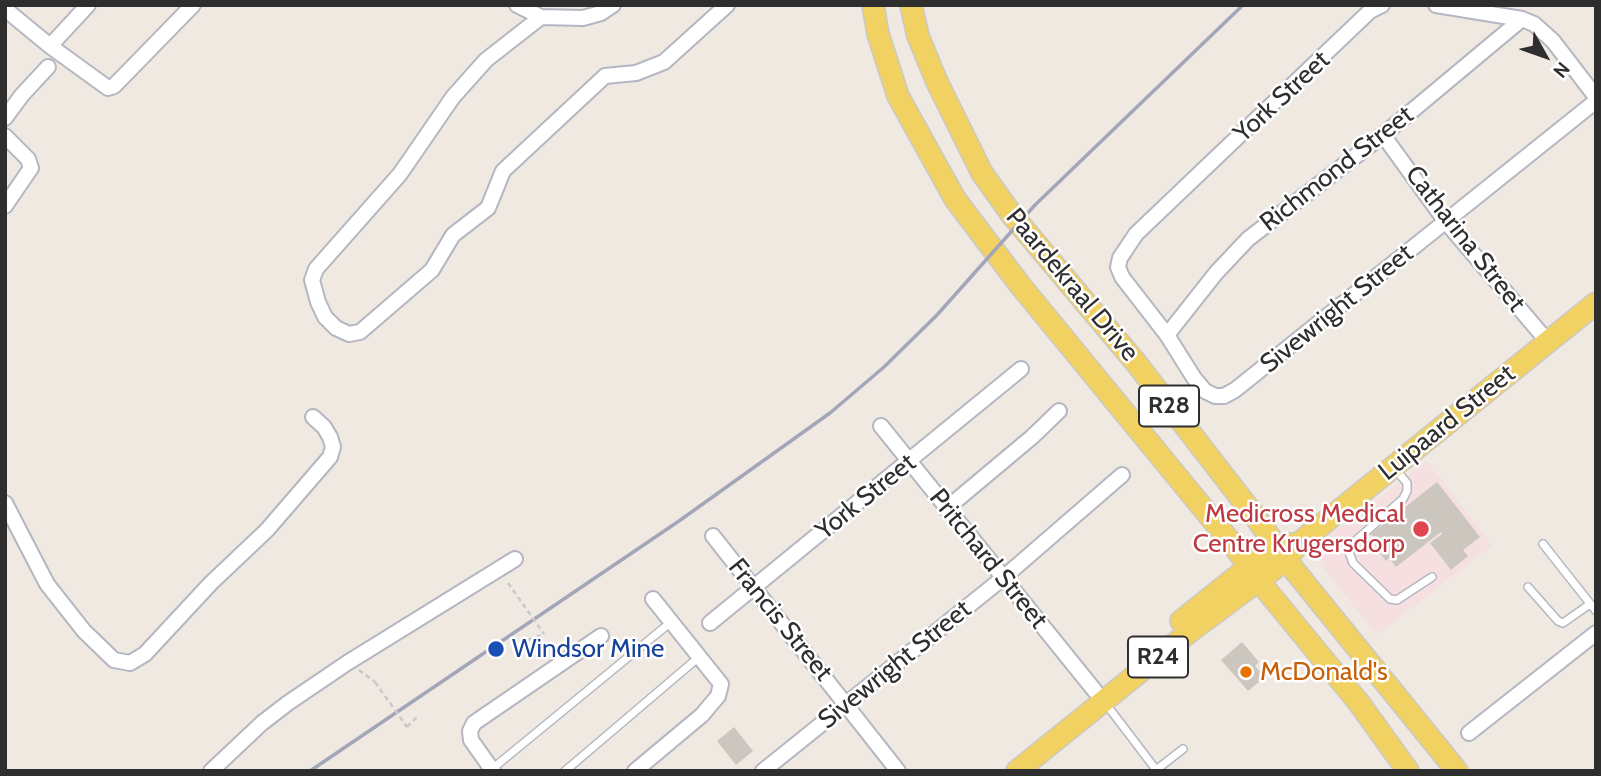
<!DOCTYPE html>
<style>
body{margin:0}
#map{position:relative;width:1601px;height:776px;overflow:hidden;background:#efe9e1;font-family:Cabin,sans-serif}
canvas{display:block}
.frame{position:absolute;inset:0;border:7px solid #2e2e2e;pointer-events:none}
.north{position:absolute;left:1510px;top:21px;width:70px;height:70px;-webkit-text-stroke:5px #fff;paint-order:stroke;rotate:130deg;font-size:19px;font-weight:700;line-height:28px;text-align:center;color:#2e2e2e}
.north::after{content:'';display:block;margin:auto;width:24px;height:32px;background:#2e2e2e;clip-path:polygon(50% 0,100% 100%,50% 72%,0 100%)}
</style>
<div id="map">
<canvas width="1601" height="776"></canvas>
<div class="frame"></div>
<div class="north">N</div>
</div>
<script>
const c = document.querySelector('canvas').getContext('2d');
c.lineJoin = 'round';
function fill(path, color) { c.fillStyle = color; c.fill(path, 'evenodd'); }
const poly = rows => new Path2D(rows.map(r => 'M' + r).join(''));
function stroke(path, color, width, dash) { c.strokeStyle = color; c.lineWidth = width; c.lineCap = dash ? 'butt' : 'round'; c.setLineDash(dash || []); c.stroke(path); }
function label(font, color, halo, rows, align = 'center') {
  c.font = font + ' Cabin,sans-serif'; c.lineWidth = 5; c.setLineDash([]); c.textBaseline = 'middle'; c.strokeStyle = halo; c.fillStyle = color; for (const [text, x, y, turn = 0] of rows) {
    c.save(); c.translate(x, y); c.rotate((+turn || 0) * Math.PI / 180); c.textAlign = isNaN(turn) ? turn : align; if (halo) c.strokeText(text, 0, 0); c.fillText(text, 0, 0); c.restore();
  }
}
fill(poly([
 [1426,460,1492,545,1377,635,1320,563,1317,544,1395,487]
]), '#f5dfe0');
fill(poly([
 [1437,482,1480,537,1463,550,1468,556,1451,570,1430,543,1442,534,1441,532,1396,567,1389,558,1386,561,1375,547,1379,544,1371,534],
 [1242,642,1259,662,1255,666,1265,677,1248,691,1221,660],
 [734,727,753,751,736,765,717,741]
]), '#cbc7bf');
const service = poly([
 [1396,470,1407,483,1407,491,1403,499,1353,543,1349,552,1353,563,1390,599,1397,600,1432,577],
 [1543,544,1596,611],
 [1528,587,1558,621,1563,623,1590,604],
 [1106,704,1157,771],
 [492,769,671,622],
 [1156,770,1183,749],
 [565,771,699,657]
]);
const minor = poly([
 [517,5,541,17,583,18,601,13,613,5],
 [1382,5,1370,11,1136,234,1120,258,1118,267,1122,277,1167,335,1194,378,1205,391,1215,396,1224,396,1235,390,1596,101],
 [1436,5,1522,19,1534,24,1553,41,1596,97],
 [5,9,50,46,108,88,114,86,193,5],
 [541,17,486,60,453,97,400,174,316,269,312,280,318,302,325,317,336,328,349,334,360,332,432,270,453,235,488,208,503,171,605,76,636,73,664,62,727,5],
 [50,46,88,5],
 [5,118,22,95,48,67],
 [1383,135,1446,222,1548,342],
 [5,136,28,159,31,168,5,206],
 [1167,335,1216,273,1248,239,1383,135,1522,19],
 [881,426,1095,691],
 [5,503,47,584,84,631,114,660,130,663,145,654,211,583,267,530,330,457,333,447,330,437,324,427,313,417],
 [946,509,1032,437,1059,411],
 [713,536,898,771],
 [710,623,1021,369],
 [1469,733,1596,633],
 [211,771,262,723,288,703,347,663,515,559],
 [493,771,471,740,470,731,474,723,601,636],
 [635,771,702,715,718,696,721,684,653,599],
 [763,771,1003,578,1122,475]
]);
const primary = poly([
 [873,5,878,34,898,96,955,199,1020,285,1234,546,1259,581,1359,703,1408,771],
 [911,5,918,36,937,82,982,173,1012,215,1137,364,1257,519,1286,560,1457,771],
 [1181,621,1276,545,1290,544],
 [1017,771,1188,633,1286,560,1299,543,1596,303]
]);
stroke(service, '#b4b7c1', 10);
stroke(minor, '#b4b7c1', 18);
stroke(primary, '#c9c9c9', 24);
stroke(poly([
 [528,640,544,634],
 [359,670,375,682],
 [407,727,418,716]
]), '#c9c9c9', 2.5, [5, 3.5]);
stroke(service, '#fff', 7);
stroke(minor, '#fff', 14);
stroke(primary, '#f2d163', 21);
stroke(poly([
 [310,771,679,521,830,413,884,367,937,315,1035,205,1243,5]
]), '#a3a6b8', 3.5);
stroke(poly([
 [508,583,544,634],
 [375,682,407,727]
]), '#c9c9c9', 2.5, [5, 3.5]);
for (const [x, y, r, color] of [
 [1421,529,9,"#e0444e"],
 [496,649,9,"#1a4fb4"],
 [1246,672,7,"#e8710a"]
]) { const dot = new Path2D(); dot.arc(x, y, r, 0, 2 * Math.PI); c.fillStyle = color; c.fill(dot); stroke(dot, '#fff', 2.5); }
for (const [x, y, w] of [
 [1169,406,60],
 [1158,657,60]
]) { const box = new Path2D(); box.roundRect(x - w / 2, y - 20.5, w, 41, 5); c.fillStyle = '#fff'; c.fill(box); stroke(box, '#2e2e2e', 2); }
label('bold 24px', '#2e2e2e', null, [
 ["R28",1169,406],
 ["R24",1158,657]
]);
label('26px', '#2e2e2e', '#fff', [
 ["York Street",1282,97,-43],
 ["Richmond Street",1337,169,-38],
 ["Catharina Street",1465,239,52],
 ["Paardekraal Drive",1072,285,50],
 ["Sivewright Street",1337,309,-39],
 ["Luipaard Street",1447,423,-39],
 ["York Street",866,497,-39],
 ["Pritchard Street",988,559,51],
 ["Francis Street",780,620,51],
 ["Sivewright Street",895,665,-39]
]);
label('26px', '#be3a42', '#fff', [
 ["Medicross Medical",1405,514],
 ["Centre Krugersdorp",1405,544]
], 'right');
label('26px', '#164399', '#fff', [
 ["Windsor Mine",512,649]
], 'left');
label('26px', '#c56008', '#fff', [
 ["McDonald's",1260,672]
], 'left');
</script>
